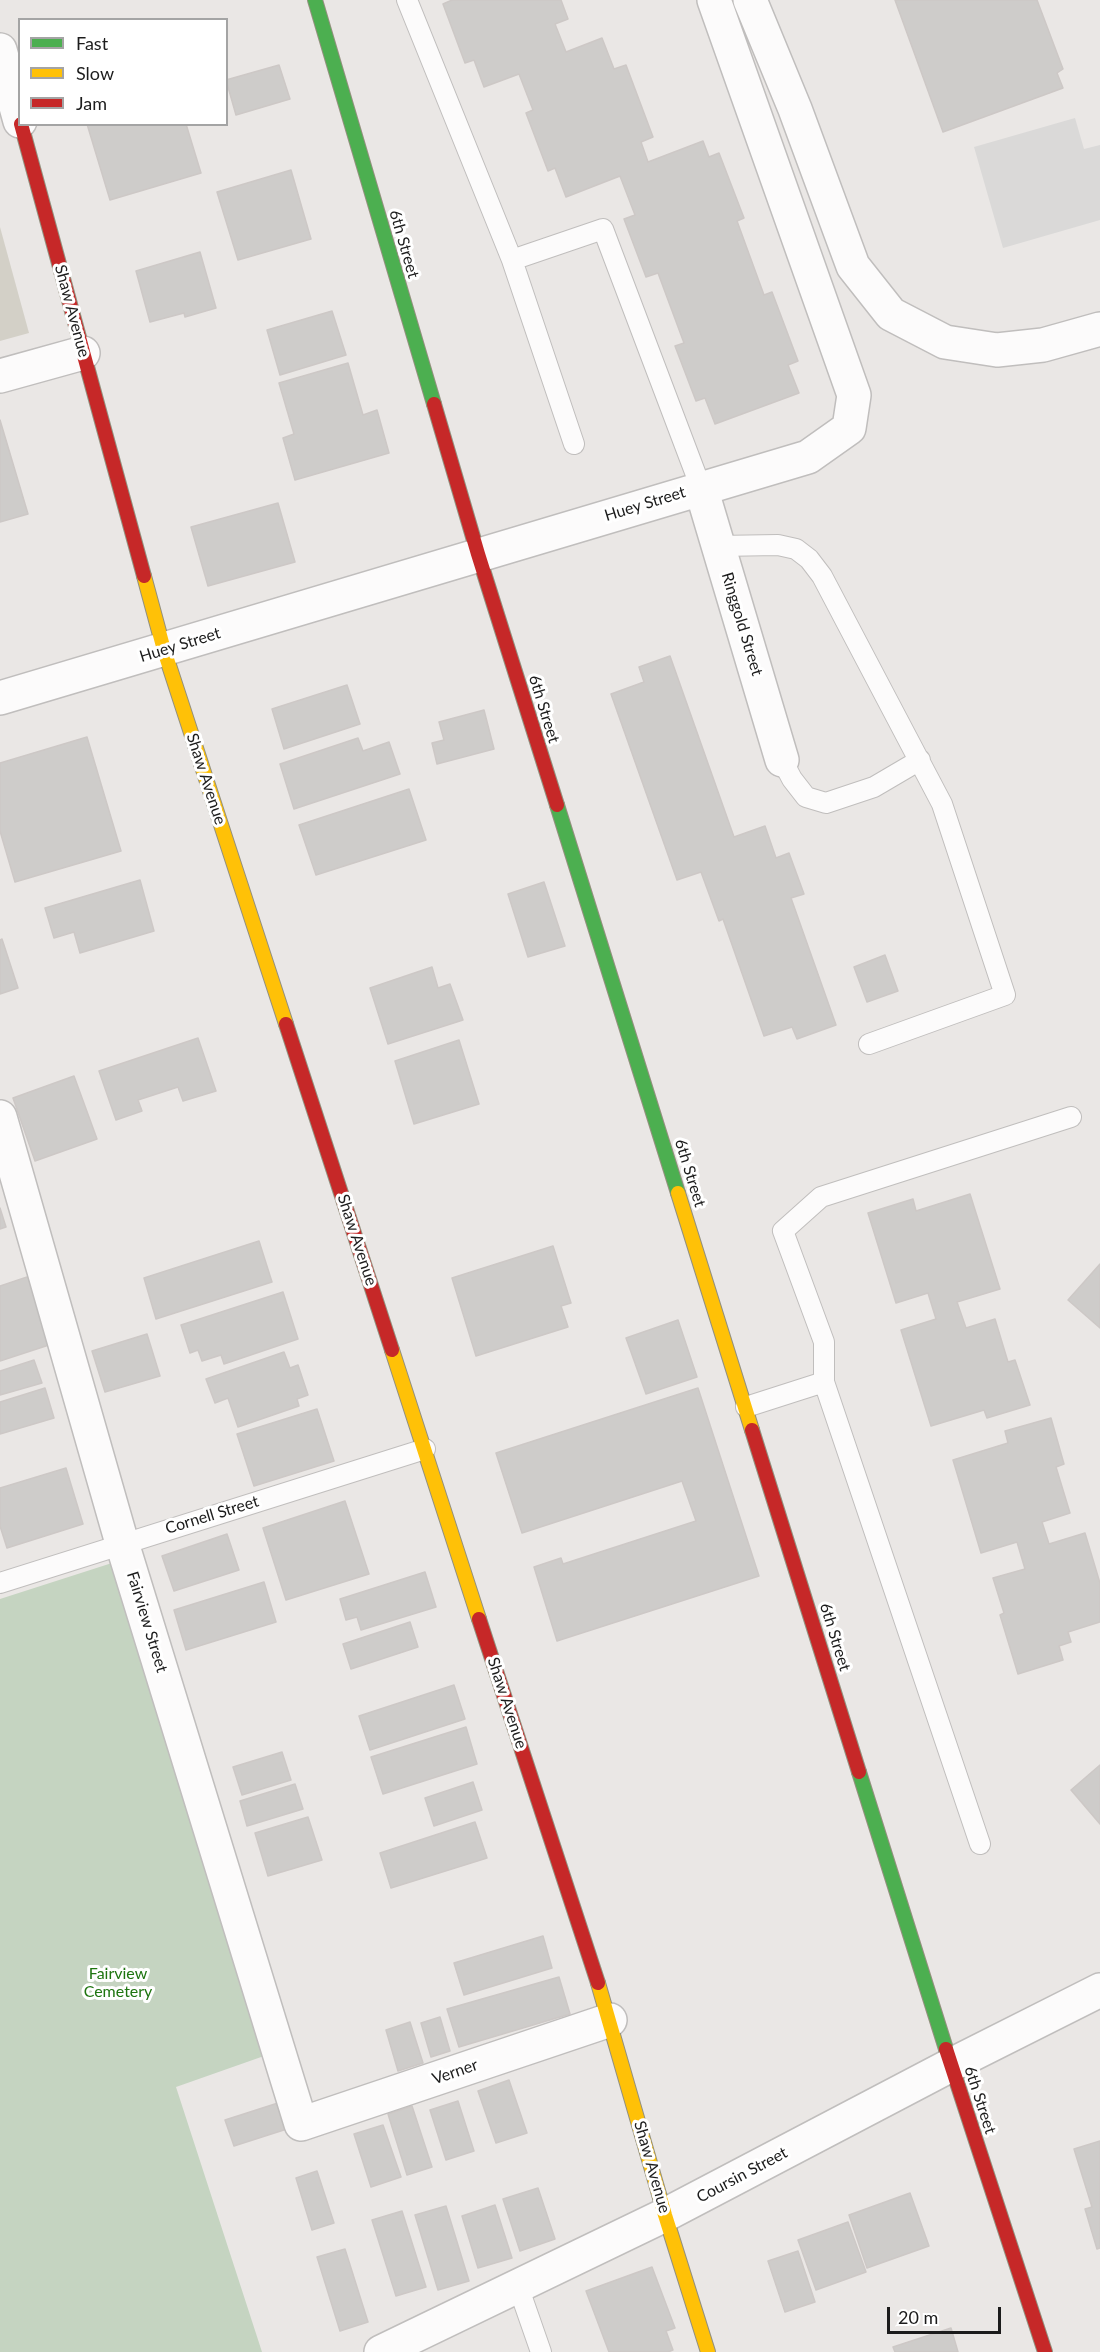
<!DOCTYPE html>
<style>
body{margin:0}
#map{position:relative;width:1100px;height:2352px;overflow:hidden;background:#eae7e5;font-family:Lato,sans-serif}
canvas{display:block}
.legend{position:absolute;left:18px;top:18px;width:210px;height:108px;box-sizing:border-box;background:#fff;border:2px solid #a4a4a4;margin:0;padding:8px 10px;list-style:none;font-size:18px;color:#1c1c1c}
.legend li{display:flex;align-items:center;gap:12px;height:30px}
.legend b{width:30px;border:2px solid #a4a4a4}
.scale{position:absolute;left:887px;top:2307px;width:114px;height:27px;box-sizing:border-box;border:3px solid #1c1c1c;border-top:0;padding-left:8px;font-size:18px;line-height:21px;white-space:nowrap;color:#1c1c1c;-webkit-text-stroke:4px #fff;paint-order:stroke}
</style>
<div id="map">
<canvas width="1100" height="2352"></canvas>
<ul class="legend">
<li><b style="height:8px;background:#4caf50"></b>Fast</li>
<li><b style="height:8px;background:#ffc107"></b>Slow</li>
<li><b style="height:8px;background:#c62828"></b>Jam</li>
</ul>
<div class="scale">20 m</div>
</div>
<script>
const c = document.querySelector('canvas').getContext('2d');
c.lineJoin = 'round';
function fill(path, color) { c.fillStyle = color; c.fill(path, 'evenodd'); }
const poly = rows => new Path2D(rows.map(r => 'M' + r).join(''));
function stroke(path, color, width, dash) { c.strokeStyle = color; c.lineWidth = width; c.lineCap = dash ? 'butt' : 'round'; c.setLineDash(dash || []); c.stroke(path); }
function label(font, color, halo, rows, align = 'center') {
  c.font = font + ' Lato,sans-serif'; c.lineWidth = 6; c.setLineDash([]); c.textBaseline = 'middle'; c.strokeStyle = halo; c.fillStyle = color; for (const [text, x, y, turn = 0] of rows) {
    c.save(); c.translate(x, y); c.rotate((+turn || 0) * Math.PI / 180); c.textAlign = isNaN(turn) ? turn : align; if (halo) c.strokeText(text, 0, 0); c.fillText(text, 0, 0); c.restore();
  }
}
fill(poly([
 [0,227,29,333,0,341]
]), '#d3d0c7');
fill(poly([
 [112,1563,264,2056,176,2087,262,2352,0,2352,0,1599]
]), '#c5d4c1');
fill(poly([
 [1075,118,1084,149,1100,145,1100,220,1003,248,974,147]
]), '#dad9d8');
const building = poly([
 [561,0,568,19,555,24,566,52,602,38,614,69,626,65,653,137,641,142,648,162,703,141,709,157,719,153,744,218,737,221,764,295,772,292,798,361,788,365,799,393,715,424,705,398,696,401,675,346,684,343,658,273,646,277,624,219,635,215,620,176,566,197,555,168,548,171,526,113,533,110,519,74,484,87,474,60,465,63,443,4,452,0,561,0],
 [895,0,1037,0,1063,69,1057,73,1063,88,943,132,895,0],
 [279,65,290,99,236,115,226,80,279,65],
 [87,124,186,124,201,173,110,200,87,124],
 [291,170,311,239,238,260,217,192,291,170],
 [200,252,216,308,185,317,184,313,150,322,136,271,200,252],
 [332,311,346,355,280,375,267,330,332,311],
 [348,363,363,415,377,410,389,453,295,480,283,438,294,434,279,383,348,363],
 [0,420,28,514,0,522,0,420],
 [278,503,295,562,208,586,191,527,278,503],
 [670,656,734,837,765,826,776,858,789,853,804,894,791,898,836,1025,797,1039,792,1027,764,1036,723,919,719,921,701,872,677,880,611,694,644,682,639,667,670,656],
 [347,685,360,724,284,749,272,709,347,685],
 [484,710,494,749,437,764,432,743,444,740,439,722,484,710],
 [87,737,121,851,15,882,0,831,0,763,87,737],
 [358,738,363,751,389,742,400,774,294,809,280,764,358,738],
 [409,789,426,840,316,875,299,825,409,789],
 [140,880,154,931,80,953,74,932,54,938,45,908,140,880],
 [544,882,565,946,528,957,508,894,544,882],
 [2,939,18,988,0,994,0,940,2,939],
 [885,955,898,991,867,1002,854,967,885,955],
 [432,967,438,988,450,984,463,1020,388,1044,370,988,432,967],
 [198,1038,216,1091,183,1101,178,1087,138,1100,142,1111,116,1120,99,1071,198,1038],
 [459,1040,479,1104,414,1124,395,1061,459,1040],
 [74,1076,97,1139,35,1161,13,1098,74,1076],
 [970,1194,1000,1289,957,1302,966,1328,995,1319,1008,1362,1015,1360,1030,1405,987,1418,984,1410,931,1426,901,1330,936,1319,928,1293,896,1303,868,1213,913,1199,916,1211,970,1194],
 [0,1208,6,1227,0,1229,0,1208],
 [259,1241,272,1282,156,1319,144,1278,259,1241],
 [553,1246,571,1303,561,1306,568,1327,476,1356,452,1278,553,1246],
 [1100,1264,1100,1328,1068,1300,1100,1264],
 [30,1276,52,1344,0,1361,0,1286,30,1276],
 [283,1292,298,1339,224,1364,221,1355,202,1361,198,1350,190,1353,181,1325,283,1292],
 [678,1320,697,1377,646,1394,626,1338,678,1320],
 [147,1334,160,1376,105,1392,92,1351,147,1334],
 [284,1352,290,1368,298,1365,308,1395,297,1399,299,1406,238,1427,228,1398,215,1403,206,1379,284,1352],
 [34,1360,42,1383,0,1395,0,1371,34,1360],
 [45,1388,54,1418,0,1434,0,1402,45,1388],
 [698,1388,759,1576,557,1641,534,1567,561,1558,563,1564,696,1521,682,1481,522,1533,496,1453,698,1388],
 [317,1409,334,1461,254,1486,237,1434,317,1409],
 [1051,1418,1064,1464,1056,1467,1070,1513,1042,1522,1049,1544,1085,1533,1100,1583,1100,1622,1068,1632,1071,1642,1059,1646,1063,1660,1018,1674,1000,1615,1004,1613,993,1578,1025,1569,1017,1542,981,1553,953,1460,1008,1443,1005,1431,1051,1418],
 [66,1468,83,1524,7,1548,0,1526,0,1488,66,1468],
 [345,1501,369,1574,286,1600,263,1528,345,1501],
 [227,1534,239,1570,174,1591,162,1556,227,1534],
 [425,1572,436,1607,361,1630,357,1617,346,1620,340,1599,425,1572],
 [264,1582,276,1622,186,1650,174,1610,264,1582],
 [410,1622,418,1647,351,1669,343,1644,410,1622],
 [454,1685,465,1719,370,1750,359,1716,454,1685],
 [466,1727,477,1764,383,1794,371,1757,466,1727],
 [282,1752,291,1780,242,1795,233,1767,282,1752],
 [1100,1765,1100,1824,1071,1790,1100,1765],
 [473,1782,482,1810,434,1826,425,1798,473,1782],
 [295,1784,303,1809,247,1826,240,1801,295,1784],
 [308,1817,322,1860,268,1876,255,1833,308,1817],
 [475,1822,487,1858,391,1888,380,1853,475,1822],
 [543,1936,552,1968,464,1995,454,1963,543,1936],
 [559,1977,570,2014,459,2047,447,2009,559,1977],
 [440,2017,450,2051,431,2057,421,2023,440,2017],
 [410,2022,423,2063,398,2071,386,2030,410,2022],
 [509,2080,527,2133,496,2143,478,2091,509,2080],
 [458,2101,474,2151,446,2160,430,2110,458,2101],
 [281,2102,290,2128,234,2146,225,2120,281,2102],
 [412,2106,432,2167,407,2175,388,2114,412,2106],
 [383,2125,401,2177,371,2187,354,2134,383,2125],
 [1100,2141,1100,2248,1097,2249,1085,2209,1092,2207,1074,2149,1100,2141],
 [317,2171,334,2223,312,2230,296,2178,317,2171],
 [538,2188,555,2239,520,2251,503,2199,538,2188],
 [910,2193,929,2246,867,2268,849,2215,910,2193],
 [495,2205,512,2258,478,2268,462,2216,495,2205],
 [446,2206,469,2281,438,2290,415,2215,446,2206],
 [402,2211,426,2287,396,2296,372,2220,402,2211],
 [848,2222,866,2272,816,2290,798,2240,848,2222],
 [345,2249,368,2322,340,2331,317,2257,345,2249],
 [798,2251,815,2302,785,2312,768,2261,798,2251],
 [652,2267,675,2328,666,2331,673,2350,668,2352,609,2352,586,2291,652,2267],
 [951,2328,958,2352,895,2352,893,2347,951,2328]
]);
fill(building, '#ceccca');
stroke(building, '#cdc8c6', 1.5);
const lane = poly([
 [407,0,512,260,603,229,701,488],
 [512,260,574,444],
 [718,546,778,545,796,549,809,559,822,576,942,804,1005,995,869,1044],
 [782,760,792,779,806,797,826,803,874,787,920,760],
 [824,1382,980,1844],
 [746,1407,824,1382,824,1342,783,1231,821,1197,1071,1117],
 [0,1583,425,1449],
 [518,2286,541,2352]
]);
const street = poly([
 [750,0,795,109,853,266,891,314,945,342,997,350,1043,345,1100,329],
 [0,50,20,121],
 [0,376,83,353],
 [701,488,782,760],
 [0,698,808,457,849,428,854,395,714,0],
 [0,1117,122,1543,301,2124,610,2020],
 [381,2352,665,2215,951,2065,1100,1990]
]);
const fast = poly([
 [315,0,434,404],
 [557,805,678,1193],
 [859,1772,946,2049]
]);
const slow = poly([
 [144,576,164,650,286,1024],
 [678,1193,752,1430],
 [392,1350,479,1619],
 [598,1983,665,2215,708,2352]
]);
const jam = poly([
 [21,124,144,576],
 [434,404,478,554,557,805],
 [286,1024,392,1350],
 [752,1430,859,1772],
 [479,1619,598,1983],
 [946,2049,1045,2352]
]);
stroke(lane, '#c0bebd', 22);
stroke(street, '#c0bebd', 36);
stroke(fast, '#93907e', 16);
stroke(slow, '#93907e', 16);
stroke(jam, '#93907e', 16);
stroke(lane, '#fcfbfb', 20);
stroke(street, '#fcfbfb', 33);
stroke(fast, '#4caf50', 14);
stroke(slow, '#ffc107', 14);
stroke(jam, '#c62828', 14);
label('16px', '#1c1c1c', '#fff', [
 ["6th Street",404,244,74],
 ["Shaw Avenue",72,311,75],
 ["Huey Street",645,504,-17],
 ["Ringgold Street",742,624,73],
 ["Huey Street",180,645,-17],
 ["6th Street",544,709,73],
 ["Shaw Avenue",206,779,72],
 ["6th Street",690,1173,73],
 ["Shaw Avenue",357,1240,72],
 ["Cornell Street",212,1515,-17],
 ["Fairview Street",147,1622,73],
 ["6th Street",835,1637,73],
 ["Shaw Avenue",507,1703,72],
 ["Verner",455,2072,-19],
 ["6th Street",980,2100,72],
 ["Shaw Avenue",652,2167,74],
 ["Coursin Street",742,2175,-28]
]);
label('16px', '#1e7510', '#fff', [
 ["Fairview",118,1974],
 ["Cemetery",118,1992]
]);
</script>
